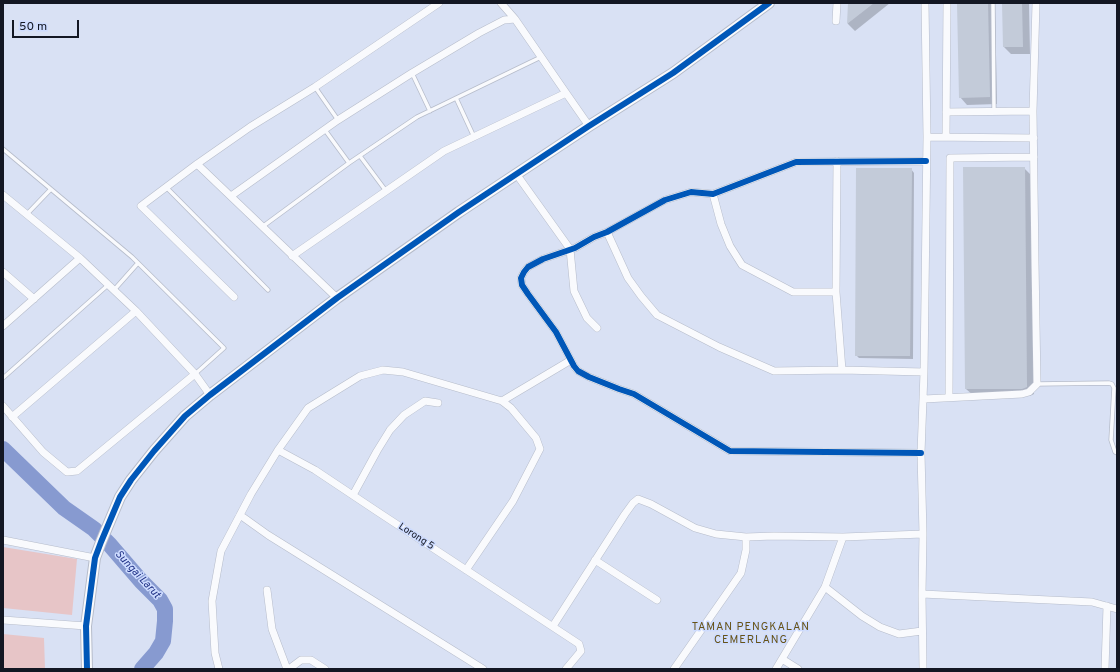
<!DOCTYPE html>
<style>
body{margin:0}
#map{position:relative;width:1120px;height:672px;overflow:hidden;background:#d9e1f4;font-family:Overpass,sans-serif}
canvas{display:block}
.frame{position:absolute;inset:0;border:4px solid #131723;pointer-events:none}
.scale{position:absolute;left:12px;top:20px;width:67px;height:18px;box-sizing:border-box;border:2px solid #131723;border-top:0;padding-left:5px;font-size:12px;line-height:14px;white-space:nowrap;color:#131723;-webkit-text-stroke:3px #cedcff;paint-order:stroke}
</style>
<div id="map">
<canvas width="1120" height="672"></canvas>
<div class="frame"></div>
<div class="scale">50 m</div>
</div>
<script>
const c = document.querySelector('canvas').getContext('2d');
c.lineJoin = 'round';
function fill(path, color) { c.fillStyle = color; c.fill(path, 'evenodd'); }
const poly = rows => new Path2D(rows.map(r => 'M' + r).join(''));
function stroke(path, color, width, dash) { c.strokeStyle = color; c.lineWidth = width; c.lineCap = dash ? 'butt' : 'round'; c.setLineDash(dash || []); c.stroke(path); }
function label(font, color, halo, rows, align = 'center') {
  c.font = font + ' Overpass,sans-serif'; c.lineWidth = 3; c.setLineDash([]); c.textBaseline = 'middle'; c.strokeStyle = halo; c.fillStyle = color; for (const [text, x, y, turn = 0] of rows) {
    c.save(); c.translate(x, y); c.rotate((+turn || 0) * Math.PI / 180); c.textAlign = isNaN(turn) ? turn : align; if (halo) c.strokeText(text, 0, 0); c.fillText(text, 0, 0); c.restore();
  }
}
fill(poly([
 [3,547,77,559,72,615,3,608],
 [3,634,44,638,45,669,3,669]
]), '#e7c5c7');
fill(poly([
 [849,3,890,3,855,31,848,24],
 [958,3,995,3,997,104,967,105,960,97],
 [1003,3,1029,3,1030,54,1011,54,1004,47],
 [1024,168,1031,175,1034,394,1030,396,974,396,966,389],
 [911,169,914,173,913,359,859,358,856,355]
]), '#0003');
stroke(poly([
 [3,449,64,508,94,529,110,545,141,581,160,600,165,609,165,621,163,641,156,653,142,669]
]), '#879ad0', 16);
fill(poly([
 [848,3,874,3,847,24],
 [957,3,988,3,990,97,959,98],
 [1002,3,1022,3,1023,47,1003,47],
 [963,167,1025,167,1027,387,1022,389,965,389],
 [856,168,912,168,910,356,855,356]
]), '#c3cbd9');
const lane = poly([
 [993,3,994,111],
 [412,73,430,111],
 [315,87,338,120],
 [456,98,474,137],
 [325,130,349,163],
 [3,149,132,257,224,348,195,374],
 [360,156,386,191],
 [166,187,268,290],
 [27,214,51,189],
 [262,227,349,163,417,117,541,57],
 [114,290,138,263],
 [3,378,108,285],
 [1037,384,1109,383,1112,384,1114,388,1111,440,1115,452,1117,453]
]);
const street = poly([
 [501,3,515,19],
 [925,3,927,137,924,372,921,453,923,534,922,594,1092,602,1117,609],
 [836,21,837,3],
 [946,112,1033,111],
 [927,137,1034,138],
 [946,137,947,3],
 [837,161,836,292,842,370],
 [197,164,250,127,315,87,439,3],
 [517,175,570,249,574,291,587,318,597,328],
 [713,194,721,224,730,246,742,265,793,292,836,292],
 [3,195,80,258,136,311,195,374,210,395],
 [231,196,338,120,412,73,479,33,504,20,515,19,566,93,589,126],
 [607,232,628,278,641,296,657,315,719,347,774,371,842,370,924,372],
 [292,256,444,151,566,93],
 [3,272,34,299],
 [234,297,141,206,197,164,337,298],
 [3,326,80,258],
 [949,397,950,158,1034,157],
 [924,399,1022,394,1029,392,1037,384,1035,262,1033,111,1036,3],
 [502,401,571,360],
 [3,406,43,452,67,472,77,471,195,374],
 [12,417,136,311],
 [278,450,315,470,378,512,579,644,581,651,566,669],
 [921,453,730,451,634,394,619,389,589,377,578,371,574,366,556,332,528,294,522,285,521,278,524,272,528,267,543,259,575,248,594,237,607,232,665,200,691,192,713,194,796,162,926,161],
 [353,495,377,451,390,430,404,415,425,401,438,403],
 [240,515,268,535,483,669],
 [3,540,95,558],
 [595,560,657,600],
 [825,587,862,616,880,627,899,634,922,631],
 [267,590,272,629,287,669],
 [922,594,923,669],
 [3,620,86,626],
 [553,626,625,514,633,503,638,499,651,504,695,528,716,534,746,537,774,536,843,537],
 [782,659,798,669],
 [219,669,215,653,212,601,221,551,251,494,278,450,308,408,360,376,383,370,403,372,502,401,511,408,536,438,540,449,513,501,466,570],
 [289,669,301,660,311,660,325,669],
 [674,669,741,573,746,550,746,537],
 [776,669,825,587,843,537,923,534],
 [1105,669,1107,606]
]);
const secondary = poly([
 [87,669,86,626,95,558,101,542,120,497,131,480,154,451,185,416,210,395,337,298,459,212,589,126,673,73,769,3]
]);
stroke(lane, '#b6bcca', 5);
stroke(street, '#b6bcca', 8);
stroke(secondary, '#b6bcca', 12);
stroke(lane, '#f9fafd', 3.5);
stroke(street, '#f9fafd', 7);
stroke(secondary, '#f9fafd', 10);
stroke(poly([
 [921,453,730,451,634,394,619,389,589,377,578,371,574,366,556,332,528,294,522,285,521,278,524,272,528,267,543,259,575,248,594,237,607,232,665,200,691,192,713,194,796,162,926,161],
 [87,669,86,626,95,558,101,542,120,497,131,480,154,451,185,416,210,395,337,298,459,212,589,126,673,73,769,3]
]), '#0057b8', 6);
label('10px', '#131723', '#cedcff', [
 ["Lorong 5",416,537,33]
]);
label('italic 11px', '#213286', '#cedcff', [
 ["Sungai Larut",137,575,47]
]);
c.letterSpacing = '1px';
label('11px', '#665216', '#cedcff', [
 ["TAMAN PENGKALAN",751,628],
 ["CEMERLANG",751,641]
]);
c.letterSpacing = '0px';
</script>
